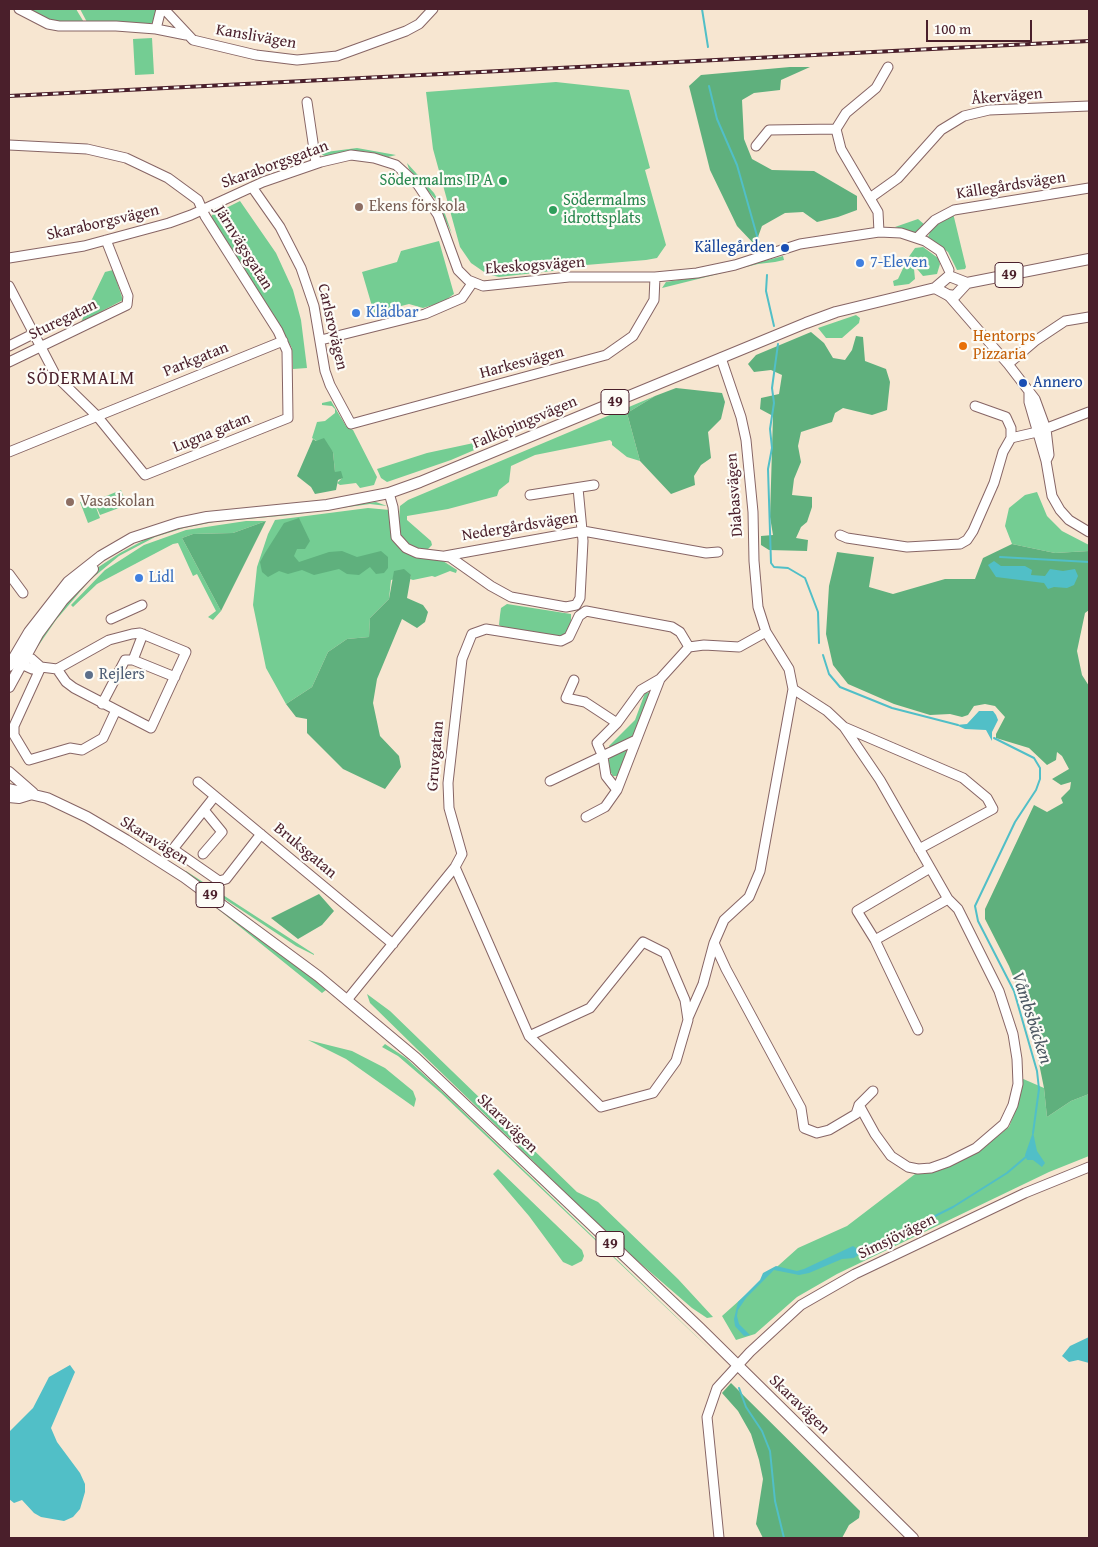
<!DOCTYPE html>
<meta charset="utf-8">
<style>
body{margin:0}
#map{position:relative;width:1098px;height:1547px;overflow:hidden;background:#f7e6d1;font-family:"Gentium Book Plus",serif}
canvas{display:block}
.frame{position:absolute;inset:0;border:10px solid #4a1f2b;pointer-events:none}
.scale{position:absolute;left:926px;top:20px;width:106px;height:22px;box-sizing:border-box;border:2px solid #4a1f2b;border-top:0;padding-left:6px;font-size:15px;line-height:18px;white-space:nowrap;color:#4a1f2b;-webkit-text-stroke:4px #fdfcf7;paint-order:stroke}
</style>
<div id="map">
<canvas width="1098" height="1547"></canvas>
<div class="frame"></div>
<div class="scale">100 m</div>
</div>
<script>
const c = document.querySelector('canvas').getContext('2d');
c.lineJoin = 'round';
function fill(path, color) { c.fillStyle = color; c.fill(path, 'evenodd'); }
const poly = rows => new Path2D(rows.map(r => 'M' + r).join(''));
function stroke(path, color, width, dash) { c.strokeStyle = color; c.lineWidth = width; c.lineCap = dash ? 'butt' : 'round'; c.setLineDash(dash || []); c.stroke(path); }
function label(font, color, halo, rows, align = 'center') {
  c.font = font + ' "Gentium Book Plus",serif'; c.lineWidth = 4.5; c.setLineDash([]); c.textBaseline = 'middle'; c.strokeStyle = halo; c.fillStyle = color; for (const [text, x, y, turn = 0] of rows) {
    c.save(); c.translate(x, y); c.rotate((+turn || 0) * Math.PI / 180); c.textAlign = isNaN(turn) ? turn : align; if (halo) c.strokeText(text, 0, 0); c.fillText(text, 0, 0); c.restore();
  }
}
fill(poly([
 [26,9,76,9,85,24,58,24],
 [80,9,158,9,155,22,147,24,88,24],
 [152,38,154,74,135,75,133,39],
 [556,82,629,90,650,168,645,170,666,245,657,258,646,260,586,265,579,268,499,277,487,274,471,263,460,247,433,149,426,92],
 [357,148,396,155,388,157,370,152,353,151,325,156,318,153],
 [407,163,434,193,444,211,452,234,436,200,409,169],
 [240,201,276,253,293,290,301,320,307,368,293,369,292,348,211,218,212,215],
 [953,213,966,267,965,269,957,270,948,252,928,237,933,225],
 [918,219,925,225,916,233,895,227],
 [439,241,454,294,443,302,423,308,409,304,374,313,362,272,397,262,401,251],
 [923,247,938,258,940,264,937,274,923,276,908,258,915,248],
 [783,256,784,260,775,262,758,264,662,288,666,282,711,275],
 [906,262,914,269,915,279,909,284,894,286,893,281,898,279],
 [113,270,123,300,81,322,105,272],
 [856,315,860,318,859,323,842,338,826,338,818,328],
 [655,396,627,413,640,461,627,457,612,445,612,442,610,440,535,455,511,466,509,482,499,490,497,496,448,509,407,516,407,520,431,541,432,545,426,551,405,543,398,532,400,506,408,500],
 [331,401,346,426,353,430,377,477,374,485,360,488,356,483,340,485,337,483,342,478,335,472,333,452,312,438,317,422,325,421,335,413,335,409,332,406,322,405,322,403],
 [483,441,479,448,451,460,387,482,381,478,377,469,427,453],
 [121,490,127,505,100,515,94,501],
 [1037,492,1047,516,1062,531,1089,545,1089,551,1055,553,1012,544,1005,526,1009,508,1025,495],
 [92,497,100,518,88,523,80,502],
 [376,502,387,506,370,504,290,515,214,522,184,528,155,537,119,556,90,580,56,620,34,652,35,643,51,619,97,568,120,553,150,537,198,523],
 [368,508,390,510,392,538,401,549,409,554,443,561,457,570,456,573,450,571,435,577,432,576,413,580,410,579,411,575,391,580,389,599,370,618,369,637,347,639,328,652,312,687,286,704,266,668,253,605,257,567,268,534,275,520],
 [246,521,266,521,233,533,193,534,182,538,221,611,213,620,208,617,216,611,197,574,193,576,178,543,173,544,97,584,73,607,71,605,105,570,144,545,186,530],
 [507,604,571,614,571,624,564,635,559,638,502,627,499,625,500,615,501,608],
 [650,692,633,737,610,748,609,746,635,720,645,693],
 [629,747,619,776,613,776,607,766,610,757],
 [186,871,314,954,314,955,296,946,185,873],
 [198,893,312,978,326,990,322,993],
 [367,994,390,1011,577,1192,598,1202,678,1279,713,1317,707,1318,692,1308,626,1251,419,1051,370,1003],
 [308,1040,352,1051,385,1068,413,1091,416,1099,414,1107,346,1059],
 [385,1044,406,1058,445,1094,719,1358,441,1093,398,1056,382,1047],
 [1021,1078,1044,1088,1047,1117,1071,1101,1089,1094,1089,1156,1049,1172,837,1274,797,1297,755,1334,736,1340,722,1316,798,1248,847,1226,919,1171,941,1170,979,1151,1009,1127,1018,1104],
 [498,1169,582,1250,584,1256,582,1261,572,1266,563,1262,529,1216,493,1174]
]), '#74cd93');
fill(poly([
 [790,67,810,67,781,80,780,90,754,93,742,100,744,139,752,159,772,170,814,171,857,196,857,210,838,217,817,222,803,212,785,213,762,226,755,245,737,226,710,170,689,86,701,75],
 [811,332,824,343,833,358,845,360,852,350,856,336,863,337,865,361,886,369,890,382,887,410,872,415,843,408,835,413,832,422,801,432,798,446,801,462,794,479,792,495,812,497,812,507,807,522,801,527,796,538,808,540,807,551,769,550,761,545,761,536,773,535,770,517,773,416,760,409,761,398,779,394,782,375,771,370,754,372,748,364,756,355],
 [676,388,722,393,725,402,721,419,708,432,711,458,701,465,694,476,695,485,671,494,640,461,627,413,655,396],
 [324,438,333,452,335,472,341,471,343,478,338,480,336,490,315,494,311,487,297,476,313,439,316,441],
 [299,518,310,541,305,549,297,549,294,556,299,562,329,552,342,551,357,557,381,551,388,557,388,568,384,573,376,574,370,567,359,575,347,574,339,569,314,575,302,570,288,574,279,571,268,577,262,572,260,562,265,553,284,523],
 [266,521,221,611,182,538,193,534,233,533],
 [1012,544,1055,553,1089,551,1089,610,1085,613,1077,651,1082,675,1089,686,1089,1094,1071,1101,1047,1117,1044,1088,1030,1019,1009,966,985,919,985,909,1034,805,1047,812,1063,803,1061,798,1070,789,1071,782,1061,785,1052,779,1069,769,1062,756,1057,752,1056,760,1047,765,1029,748,996,738,996,734,1005,717,995,706,985,704,974,706,968,715,962,717,950,714,930,715,894,704,848,684,833,665,826,634,829,586,837,552,874,557,869,587,893,594,945,579,975,579,983,558],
 [404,569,411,575,407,598,423,605,428,612,425,622,417,628,402,619,377,679,373,703,380,736,399,756,401,767,385,789,343,769,307,733,307,719,296,717,286,704,312,687,328,652,347,639,369,637,370,618,389,599,394,571],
 [319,894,334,911,322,925,298,939,271,918],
 [731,1383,860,1511,859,1518,849,1525,842,1538,763,1538,756,1524,763,1479,759,1460,751,1434,738,1411,722,1393]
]), '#5fb07d');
fill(poly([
 [994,561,1001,566,1025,566,1032,570,1031,575,1045,576,1050,569,1063,571,1075,569,1078,576,1074,585,1067,588,1054,587,1048,589,1044,583,996,577,988,565],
 [979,711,993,711,996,715,998,720,992,732,992,741,986,730,965,729,956,725,967,724],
 [1033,1132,1037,1151,1045,1163,1042,1167,1033,1160,1027,1160,1025,1155],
 [853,1246,859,1250,858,1255,854,1258,842,1259,809,1273,799,1275,774,1270,746,1298,738,1310,737,1316,739,1324,750,1335,744,1336,735,1326,734,1319,738,1302,760,1280,763,1273,776,1266,797,1271,804,1269],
 [1089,1337,1089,1363,1078,1360,1069,1362,1062,1356,1070,1346],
 [70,1365,75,1372,51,1428,57,1442,80,1473,85,1484,85,1492,80,1509,73,1517,64,1521,41,1517,34,1513,22,1500,14,1503,9,1499,9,1432,33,1408,49,1377]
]), '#51bfc7');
stroke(poly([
 [702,9,708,47],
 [709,86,717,119,737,165,759,243],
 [767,275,766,291,774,326],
 [778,344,772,388,774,403,770,429,772,448,768,469,771,563,774,567,788,568,805,578,818,612,819,643],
 [1000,557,1089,562],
 [823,655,829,674,840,687,892,708,958,725],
 [994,738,1034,758,1040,768,1040,779,1036,790,1015,822,975,906,978,921,1014,991,1037,1071,1039,1089,1033,1133],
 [857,1250,907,1230,953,1207,1007,1173,1027,1156],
 [739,1388,746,1407,762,1431,770,1451,775,1501,784,1538]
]), '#51bfc7', 2);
const minor = poly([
 [19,9,48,24,59,26,116,26,156,29,186,35],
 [164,9,193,40,256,55,297,60,337,56,406,31,419,24,433,9],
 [156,29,161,9],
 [307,102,316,163],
 [9,145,87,149,126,158,168,178,198,200,205,216,278,331,287,351,288,418,145,475,97,416,56,376,9,286],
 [756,146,769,130,836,129],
 [252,187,280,227,301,268,314,306,325,371,330,385,351,424,606,355,633,336,654,300,655,277],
 [870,198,898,178,941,130,964,116,989,110,1089,106],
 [879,232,878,212,841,149,836,129,846,113,876,88,888,67],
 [917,238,935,220,954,210,1089,188],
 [9,258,84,246,169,223,191,215,263,182,321,162,351,155,374,158,396,165,418,185,438,215,458,270,468,280,483,286,569,277,655,277,697,273,735,265,800,244,879,232,901,233,925,241,940,251,949,270],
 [948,295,1008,364,1035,399,1046,429,1049,455,1046,461],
 [321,340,425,314,462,298,473,282],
 [9,346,33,334],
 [721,358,741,417,746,440,753,512,754,561,758,607,766,632,789,669,793,689,760,871,749,897,724,920,714,943,726,969,801,1108,804,1128,817,1133,829,1130,856,1114,859,1105],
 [9,362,127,305,128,296,106,240],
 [1008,364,1035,341,1065,321,1089,317],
 [1029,392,1029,402,1046,461,1052,496,1060,510,1069,520,1089,532],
 [975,406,1006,417,1011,428,1011,438],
 [9,452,283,341],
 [389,493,393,507,396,537,406,548,417,553,450,557,491,586,511,597,566,607,576,605,580,598,583,541,578,488],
 [530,495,594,485],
 [840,535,847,538,907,547,960,544,967,540,973,531,994,483,1003,452,1011,438,1037,432,1089,412],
 [445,556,583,531,706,553,718,552],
 [9,574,23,593],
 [111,619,142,605],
 [20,655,32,659,41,667],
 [18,660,21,664,32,669,41,667,57,669,66,682,74,688,151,728,186,652,140,633,132,634,109,640,57,669],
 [133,660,175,677],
 [41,667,14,726,14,735,29,760,70,748,82,750,103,738,116,710],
 [574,680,566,698,585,702,617,723],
 [793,689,827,711,844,727,880,780,948,899,958,909,999,991,1013,1034,1017,1059,1018,1084,1013,1105,1004,1124,976,1148,948,1162,931,1168,918,1169,908,1167,891,1156,875,1134,859,1105,873,1091],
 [102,704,125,660,133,660,143,634],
 [844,727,963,778,987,798,993,809,919,849],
 [550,781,636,740],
 [198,782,393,944],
 [617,790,606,776,603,757,597,743,617,723,641,690,660,679],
 [215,796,173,849,219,881,226,879,261,834],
 [586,817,605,807,617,790,660,679,689,647],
 [203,854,222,832,204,810],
 [455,867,529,1036,601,1107,653,1093,676,1061,688,1020,685,1000,665,953,643,942,590,1008,529,1036],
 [930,868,857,911,875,940,948,899],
 [875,940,918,1030],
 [347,1000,455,867,462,854,449,808,448,783,462,659,472,634,486,629,561,641,569,637,579,616,586,611,672,627,680,632,689,647,704,645,739,647,766,632],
 [688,1018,703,984,714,943],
 [719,1538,707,1417,717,1388,750,1352,801,1305,855,1274,1025,1193,1089,1167]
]);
const major = poly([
 [967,283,1089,259],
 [935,288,948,295,955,296,967,283],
 [935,288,949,276,967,283],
 [9,666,29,632,68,582,101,556,132,538,178,523,207,517,327,505,389,493,420,482,806,323,836,312,935,288],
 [9,687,38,634,63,600,93,569],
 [9,772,33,793],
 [9,789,47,798,87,817,126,840,184,877,318,976,416,1058,700,1328,913,1538],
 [9,797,19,798,32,794]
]);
stroke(minor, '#876565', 11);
stroke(major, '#876565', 12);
stroke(minor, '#fff', 9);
stroke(major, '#fff', 10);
const rail = poly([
 [9,96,1089,41]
]);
stroke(rail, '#4a1f2b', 4);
stroke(rail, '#fdfcf7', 2, [5.5]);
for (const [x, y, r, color] of [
 [503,181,5,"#2e9e5b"],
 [359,207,5,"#8d6e63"],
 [553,210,5,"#2e9e5b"],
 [785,248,5,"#1a4fb4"],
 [860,263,5,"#3f7fe0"],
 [356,313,5,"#3f7fe0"],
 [963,346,5,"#e8710a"],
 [1023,383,5,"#1a4fb4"],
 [70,502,5,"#8d6e63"],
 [139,578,5,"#3f7fe0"],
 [89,675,5,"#5c6f8a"]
]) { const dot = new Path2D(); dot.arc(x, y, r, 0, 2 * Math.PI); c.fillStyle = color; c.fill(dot); stroke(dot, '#fdfcf7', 2); }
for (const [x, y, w] of [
 [1009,275,28],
 [615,402,28],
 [210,895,28],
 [610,1244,28]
]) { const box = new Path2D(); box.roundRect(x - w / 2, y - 12.5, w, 25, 4); c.fillStyle = '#fdfcf7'; c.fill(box); stroke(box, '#4a1f2b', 1); }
label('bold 15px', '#4a1f2b', null, [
 ["49",1009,275],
 ["49",615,402],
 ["49",210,895],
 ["49",610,1244]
]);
label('16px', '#4a1f2b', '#fdfcf7', [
 ["Kanslivägen",256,37,10],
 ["Åkervägen",1007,97,-5],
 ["Skaraborgsgatan",275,165,-20],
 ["Källegårdsvägen",1011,186,-9],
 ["Skaraborgsvägen",103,223,-13],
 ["Järnvägsgatan",243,248,58],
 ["Ekeskogsvägen",535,266,-4],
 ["Sturegatan",63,320,-26],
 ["Carlsrovägen",332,327,77],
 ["Parkgatan",196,360,-22],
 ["Harkesvägen",522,363,-15],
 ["Falköpingsvägen",525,423,-23],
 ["Lugna gatan",212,433,-22],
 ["Diabasvägen",735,495,-94],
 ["Nedergårdsvägen",520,527,-9],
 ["Gruvgatan",436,756,-85],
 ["Skaravägen",154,841,32],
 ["Bruksgatan",305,851,40],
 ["Skaravägen",507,1124,44],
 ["Simsjövägen",897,1237,-26],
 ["Skaravägen",799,1405,44]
]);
label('16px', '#27864d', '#fdfcf7', [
 ["Södermalms IP A",493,181],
 ["Södermalms",563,201,"left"],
 ["idrottsplats",563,219,"left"]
], 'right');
label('16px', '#785e54', '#fdfcf7', [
 ["Ekens förskola",369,207],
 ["Vasaskolan",80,502]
], 'left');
label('16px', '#164399', '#fdfcf7', [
 ["Källegården",775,248],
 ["Annero",1033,383,"left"]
], 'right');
label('16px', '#366cbe', '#fdfcf7', [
 ["7-Eleven",870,263],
 ["Klädbar",366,313],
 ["Lidl",149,578]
], 'left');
label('16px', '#c56008', '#fdfcf7', [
 ["Hentorps",973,337],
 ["Pizzaria",973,355]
], 'left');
label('16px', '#4e5e75', '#fdfcf7', [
 ["Rejlers",99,675]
], 'left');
c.letterSpacing = '1px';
label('18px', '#4a1f2b', '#fdfcf7', [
 ["SÖDERMALM",81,379]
]);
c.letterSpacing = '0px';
label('italic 18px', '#4c5762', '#fdfcf7', [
 ["Våmbsbäcken",1031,1018,72]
]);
</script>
